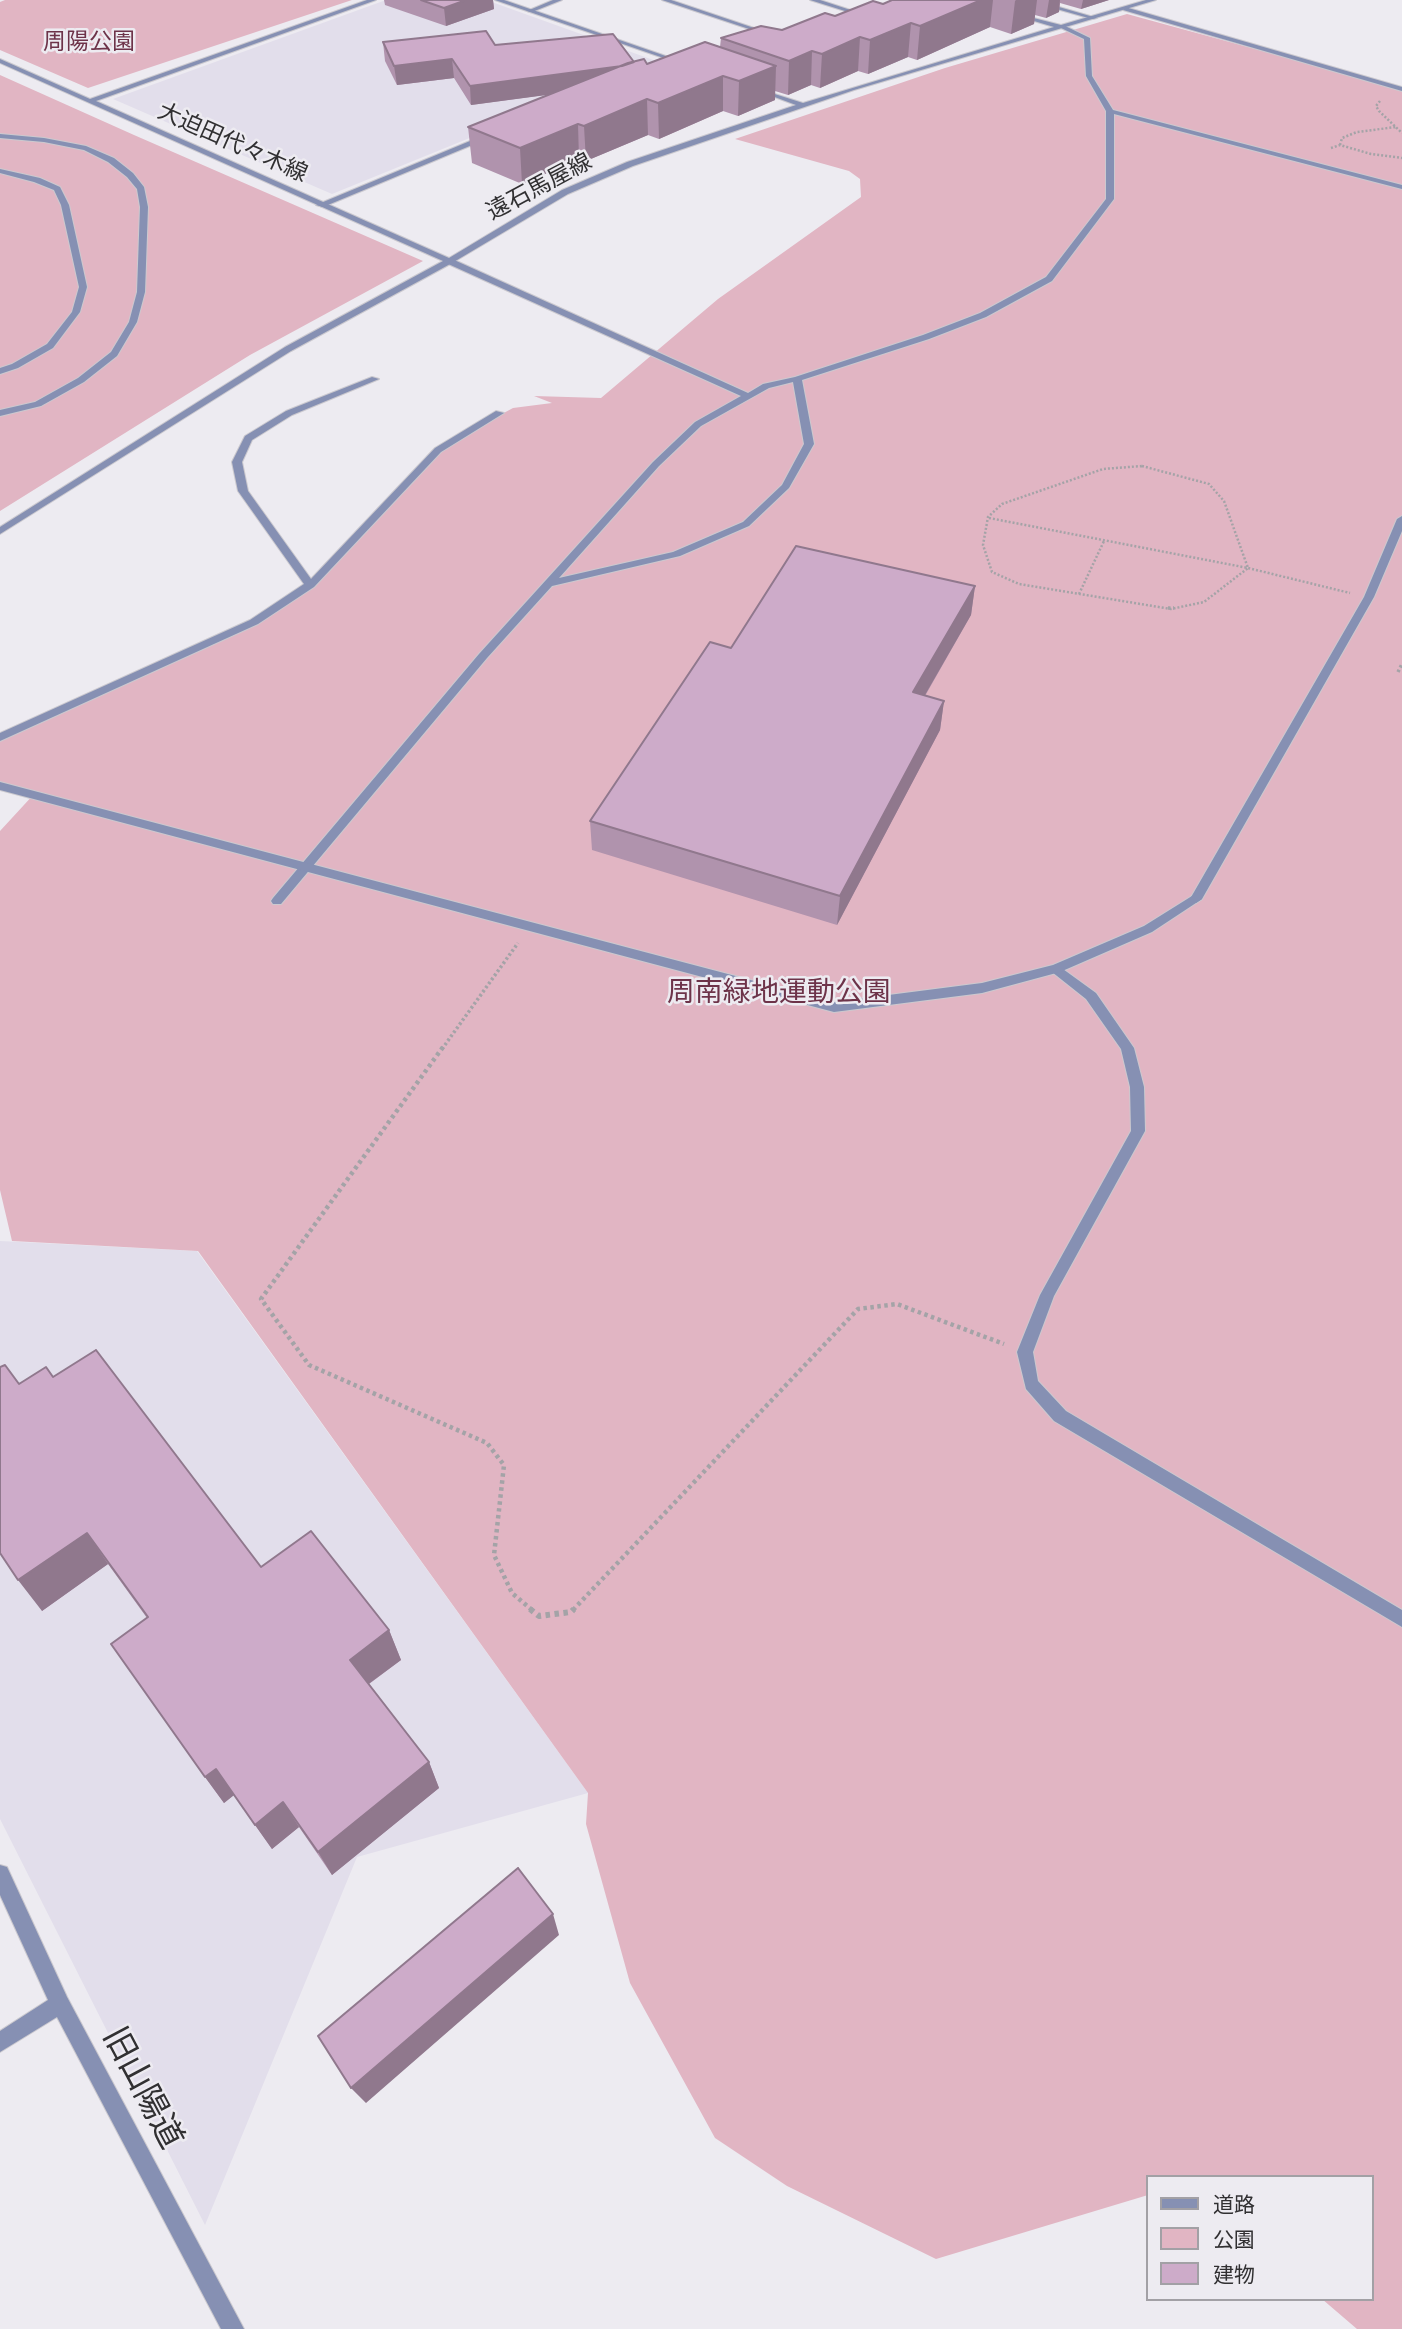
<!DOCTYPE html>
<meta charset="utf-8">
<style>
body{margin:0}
#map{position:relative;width:1402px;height:2329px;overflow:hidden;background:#edebf1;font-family:Jost,"Noto Sans JP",sans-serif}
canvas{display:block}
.legend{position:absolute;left:1146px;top:2175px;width:228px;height:126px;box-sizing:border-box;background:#edebf1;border:2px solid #a2a0a5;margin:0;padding:9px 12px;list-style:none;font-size:21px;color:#313032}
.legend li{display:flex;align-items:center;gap:14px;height:35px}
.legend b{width:35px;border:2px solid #a2a0a5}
</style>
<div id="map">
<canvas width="1402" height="2329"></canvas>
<ul class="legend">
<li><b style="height:9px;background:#8690b3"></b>道路</li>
<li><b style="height:19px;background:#e1b5c3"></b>公園</li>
<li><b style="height:19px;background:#cdabc9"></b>建物</li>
</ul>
</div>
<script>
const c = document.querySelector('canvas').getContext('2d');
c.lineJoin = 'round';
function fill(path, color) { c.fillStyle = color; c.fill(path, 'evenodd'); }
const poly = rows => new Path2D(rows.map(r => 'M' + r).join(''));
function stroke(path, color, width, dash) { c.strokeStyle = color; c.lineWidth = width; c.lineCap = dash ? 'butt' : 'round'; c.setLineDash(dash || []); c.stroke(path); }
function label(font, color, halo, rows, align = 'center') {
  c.font = font + ' Jost,"Noto Sans JP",sans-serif'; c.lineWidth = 5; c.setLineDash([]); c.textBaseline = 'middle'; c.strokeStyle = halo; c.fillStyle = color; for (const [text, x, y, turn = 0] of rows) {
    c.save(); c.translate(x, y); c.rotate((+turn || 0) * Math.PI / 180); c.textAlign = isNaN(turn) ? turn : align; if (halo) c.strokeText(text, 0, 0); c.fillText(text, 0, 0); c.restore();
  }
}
fill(poly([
 [386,0,486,0,684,71,504,124,332,194,113,99],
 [0,1241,197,1251,588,1793,357,1857,205,2225,0,1819]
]), '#e2deeb');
fill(poly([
 [5,0,352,0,88,88,0,50,0,2],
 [1127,14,1402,89,1402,2329,1357,2329,1322,2299,1372,2299,1372,2177,1148,2177,1148,2195,936,2259,787,2186,715,2138,630,1983,586,1824,588,1793,198,1251,12,1241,0,1190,0,831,35,793,0,784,0,737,249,625,300,592,439,448,513,408,552,403,534,396,601,398,718,299,861,197,860,179,849,171,735,139,945,68],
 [0,75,134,135,423,261,250,355,0,511]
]), '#e1b5c3');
const service = poly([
 [1063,25,1090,38,1092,76,1113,110,1402,185,1402,189,1114,114,1114,199,1052,281,986,317,929,339,802,380,814,444,789,488,749,526,680,556,552,586,487,658,281,904,273,904,271,901,273,898,479,654,653,462,695,422,741,396,446,263,446,259,452,259,748,393,763,384,795,377,923,335,980,313,1046,277,1106,199,1106,111,1086,76,1084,39,1061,28,1063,25],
 [793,382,804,444,782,485,743,522,673,552,559,578,659,466,701,426,769,388,793,382],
 [0,134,44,138,86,146,114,158,133,173,144,187,148,207,145,292,137,322,117,356,84,382,41,406,0,416,0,410,35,402,78,378,111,352,129,322,137,292,140,207,137,189,127,177,108,162,84,150,44,142,0,138,0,134],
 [0,169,40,178,60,187,69,205,87,287,80,312,53,348,18,368,0,374,0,368,12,364,47,344,72,312,79,287,61,205,54,190,34,182,0,173,0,169],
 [1402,516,1402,531,1374,597,1202,899,1196,903,1192,902,1190,899,1364,597,1397,519,1402,516],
 [1056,964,1096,993,1134,1048,1144,1087,1145,1131,1054,1296,1033,1352,1038,1381,1066,1411,1402,1610,1402,1627,1054,1421,1026,1389,1017,1352,1040,1295,1131,1131,1130,1087,1121,1049,1086,999,1052,972,1050,969,1056,964]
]);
const minor = poly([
 [553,0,562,0,532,12,527,11,553,0],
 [662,0,671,0,772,34,767,35,662,0],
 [810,0,820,0,869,16,864,17,810,0],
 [1025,0,1035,0,1097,18,1092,19,1025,0],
 [1125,7,1402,87,1402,91,1123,10,1125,7],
 [482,136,489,138,323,207,316,205,482,136],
 [372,377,379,379,292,415,252,440,242,462,248,491,311,579,435,448,496,411,504,413,441,452,314,587,258,624,0,741,0,733,250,620,304,584,238,491,232,462,245,436,286,411,372,377],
 [0,1865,7,1867,67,1997,244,2329,221,2329,57,2017,0,2052,0,2031,48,2000,0,1895,0,1865]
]);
const tertiary = poly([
 [367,0,376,0,96,101,449,258,562,190,627,162,796,105,756,90,756,88,803,103,1054,27,1014,15,1014,13,1061,25,1146,0,1156,0,854,90,633,166,568,194,452,263,291,351,0,534,0,527,285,347,443,261,0,63,0,59,90,99,367,0],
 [495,0,504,0,686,63,681,64,495,0],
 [0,782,834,1002,982,983,1053,965,1144,926,1192,896,1200,896,1202,899,1152,932,1060,972,982,993,834,1012,0,790,0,782]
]);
stroke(service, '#cbc9cf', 2);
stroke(minor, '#cbc9cf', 2);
stroke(tertiary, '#cbc9cf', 2);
stroke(poly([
 [1380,101,1376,106,1379,111,1402,133],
 [1340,145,1342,138,1357,132,1396,127],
 [1331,148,1340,145,1371,154,1402,158],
 [1142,466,1209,484,1224,501,1248,568,1204,602,1171,609,1019,584,992,572,983,545,988,517,1002,504,1103,469,1142,466],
 [989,518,1248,568,1350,593],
 [1079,594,1104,541]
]), '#a4a3a7', 2.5, [2, 2]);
stroke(poly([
 [1168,608,1174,608],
 [1398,672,1402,664],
 [442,1049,518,943]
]), '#a4a3a7', 3.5, [2.5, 2.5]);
stroke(poly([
 [443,1047,261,1299,309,1365,487,1443,504,1465,494,1555,512,1593,532,1610],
 [573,1610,858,1309,897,1304,1004,1344]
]), '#a4a3a7', 4.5, [3.5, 3.5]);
stroke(poly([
 [530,1609,539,1616,571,1612,574,1609]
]), '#a4a3a7', 6, [4.5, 4.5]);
fill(service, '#8690b3');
fill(minor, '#8690b3');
fill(tertiary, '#8690b3');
fill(poly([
 [384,0,493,0,494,9,446,26,385,5],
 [892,0,1109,0,1081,9,1060,3,1059,12,1046,18,1035,15,1034,24,1011,34,990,27,917,60,908,57,868,74,858,71,820,88,811,85,788,95,775,91,775,100,738,116,723,111,659,139,648,135,586,161,579,159,522,184,472,163,468,127,552,94,471,105,454,78,397,85,385,61,383,42,495,45,647,64,720,47,721,38,782,30,883,4],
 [975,586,971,615,925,696,944,701,940,730,837,925,592,850,590,821,731,648],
 [53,1377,261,1567,389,1630,401,1660,369,1684,429,1762,439,1788,332,1875,299,1827,272,1849,234,1795,224,1803,205,1777,147,1618,108,1564,42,1611,19,1384]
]), '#b093ad');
fill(poly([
 [466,0,493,0,494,9,446,26,444,8],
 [981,0,993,0,990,27,917,60,920,26],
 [1016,0,1037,0,1034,24,1011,34,1015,1],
 [1049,0,1060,0,1059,12,1046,18],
 [1083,0,1109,0,1081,9],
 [911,23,908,57,868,74,870,40],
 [860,37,858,71,820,88,822,54],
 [812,51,811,85,788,95,789,61],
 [452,59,454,78,397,85,394,66],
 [636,64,637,83,471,105,470,86],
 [776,66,775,100,738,116,739,81],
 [723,76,723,111,659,139,658,103],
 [647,99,648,135,586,161,584,126],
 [578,124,579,159,522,184,520,148],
 [975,586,971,615,910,721,913,692],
 [944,701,940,730,837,925,840,896],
 [87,1533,108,1564,42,1611,18,1580],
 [389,1630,401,1660,363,1688,350,1660],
 [429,1762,439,1788,332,1875,318,1852],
 [216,1769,234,1795,224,1803,205,1777],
 [283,1802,299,1827,272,1849,255,1825],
 [553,1914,559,1935,366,2103,351,2088]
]), '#90788d');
const building = poly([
 [421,0,466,0,444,8,421,0],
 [892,0,981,0,920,26,911,23,870,40,860,37,822,54,812,51,789,61,721,38,761,26,782,30,825,13,835,16,873,1,883,4,892,0],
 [486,31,495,45,613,34,634,62,622,66,470,86,452,59,394,66,383,42,486,31],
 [705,42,776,66,739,81,723,76,658,103,647,99,584,126,578,124,520,148,468,127,628,63,644,59,647,64,705,42],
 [796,546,975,586,913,692,944,701,840,896,590,821,710,642,731,648,796,546],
 [96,1350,261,1567,311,1531,389,1630,350,1660,429,1762,318,1852,283,1802,255,1825,216,1769,205,1777,111,1644,148,1617,87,1533,18,1580,0,1553,0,1367,5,1365,19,1384,46,1367,53,1377,96,1350],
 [518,1868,553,1914,351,2088,318,2036,518,1868]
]);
fill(building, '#cdabc9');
stroke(building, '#90788d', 2);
label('23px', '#6d3349', '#edebf1', [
 ["周陽公園",89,43]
]);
label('23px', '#313032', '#edebf1', [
 ["大迫田代々木線",232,144,24],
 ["遠石馬屋線",540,188,-28]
]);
label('28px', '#6d3349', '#edebf1', [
 ["周南緑地運動公園",779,994]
]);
label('33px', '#313032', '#edebf1', [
 ["旧山陽道",141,2089,62]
]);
</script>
